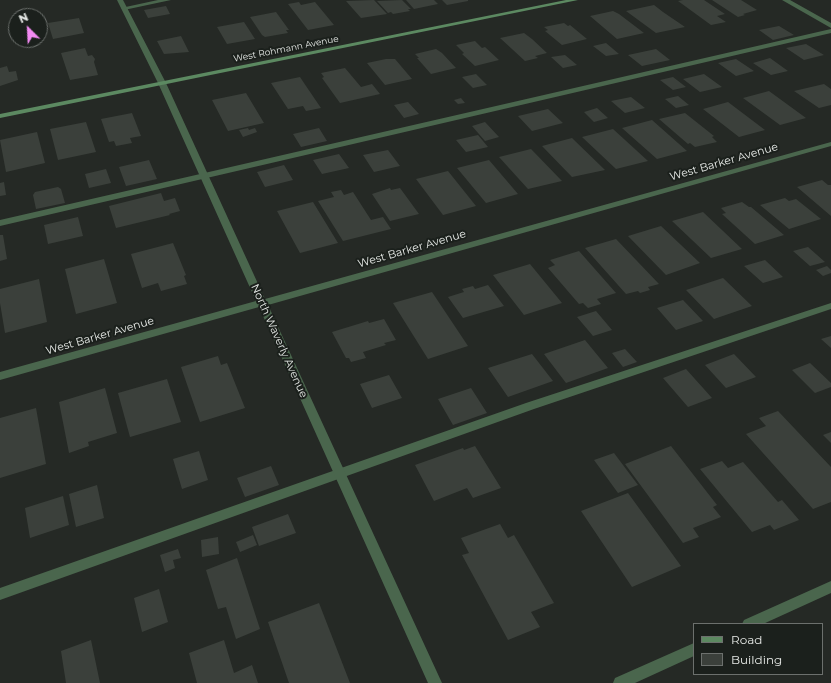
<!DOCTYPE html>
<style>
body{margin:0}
#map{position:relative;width:831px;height:683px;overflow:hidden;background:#252925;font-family:Montserrat,sans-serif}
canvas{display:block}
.legend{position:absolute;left:693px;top:623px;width:130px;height:52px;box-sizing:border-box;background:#1b201c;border:1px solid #6c706d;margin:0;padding:5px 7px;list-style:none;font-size:12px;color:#e6e9e6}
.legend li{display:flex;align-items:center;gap:8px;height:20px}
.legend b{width:20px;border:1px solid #6c706d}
.north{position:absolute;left:8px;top:8px;width:40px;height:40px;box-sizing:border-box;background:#1b201c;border:1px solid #6c706d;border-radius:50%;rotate:336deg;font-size:11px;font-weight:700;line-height:16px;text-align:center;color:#e6e9e6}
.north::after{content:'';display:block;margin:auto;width:14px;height:18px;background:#f38af2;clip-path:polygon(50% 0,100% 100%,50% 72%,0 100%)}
</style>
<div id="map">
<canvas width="831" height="683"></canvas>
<ul class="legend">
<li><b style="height:5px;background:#5c8961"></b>Road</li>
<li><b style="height:11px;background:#3b403b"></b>Building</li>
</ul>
<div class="north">N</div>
</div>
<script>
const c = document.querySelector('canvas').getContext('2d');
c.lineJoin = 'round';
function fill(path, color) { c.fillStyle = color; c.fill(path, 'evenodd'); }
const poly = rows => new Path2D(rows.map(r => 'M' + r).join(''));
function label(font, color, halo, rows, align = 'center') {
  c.font = font + ' Montserrat,sans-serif'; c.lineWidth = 4; c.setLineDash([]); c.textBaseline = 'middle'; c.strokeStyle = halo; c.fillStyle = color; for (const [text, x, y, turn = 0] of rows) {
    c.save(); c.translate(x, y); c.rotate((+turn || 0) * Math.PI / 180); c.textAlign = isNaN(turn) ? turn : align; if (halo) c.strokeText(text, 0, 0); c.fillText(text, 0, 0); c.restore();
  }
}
fill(poly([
 [374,0,387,14,361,18,346,1],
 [402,0,411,9,408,9,410,11,393,14,391,12,388,13,377,1],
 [406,0,434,0,438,4,414,9],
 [442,0,468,0,468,1,447,5],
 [683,0,704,0,725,14,717,16,726,22,711,25,678,1],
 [712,0,741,0,757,10,743,14,745,15,738,17],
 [299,2,301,5,315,2,334,25,308,30,288,4],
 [654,5,663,12,685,27,656,33,626,11],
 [166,6,170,14,148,18,144,10],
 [613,11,619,14,644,33,617,39,590,16],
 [276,12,289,30,286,30,288,33,265,37,262,35,250,17],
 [79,18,84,33,53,39,48,23],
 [244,22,255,39,227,44,217,27],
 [564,23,568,26,570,25,587,39,562,45,545,31,548,30,544,27],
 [779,26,794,35,773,40,759,30],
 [524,33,532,39,547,53,535,56,538,58,525,61,500,38],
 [181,36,189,52,164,54,157,41],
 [475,41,482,48,485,47,499,60,475,66,462,54,464,53,456,45],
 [606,43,619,54,606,56,593,46],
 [806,44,824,55,804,60,786,48],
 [85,48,88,56,92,55,95,59,94,62,98,75,70,80,61,53],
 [436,49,442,53,456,68,431,74,417,58,419,58,415,54],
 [656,49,670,60,642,66,628,55],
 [565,55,577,65,563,68,551,57],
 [770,58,788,71,771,75,753,63],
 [386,59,395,59,412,79,385,85,367,63],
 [736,59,754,71,736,76,718,63],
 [7,66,9,72,16,71,18,80,0,86,0,68],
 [345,68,361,87,372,84,380,94,340,103,322,78,324,77,321,73],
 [476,74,487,85,473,88,462,77],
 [704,74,722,87,700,92,683,79],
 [300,77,306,86,321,108,306,111,303,106,288,109,271,83],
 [673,77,686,87,673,90,660,80],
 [824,84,831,89,831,105,819,108,794,91],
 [769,91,806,118,780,125,743,98],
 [246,93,264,123,228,131,212,100],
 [678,96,689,105,676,108,665,99],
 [631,97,645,108,625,113,611,101],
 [461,98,465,103,458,104,454,100],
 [408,102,419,114,404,118,394,105],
 [728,102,765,130,739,137,703,109],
 [597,108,608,118,594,122,584,112],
 [548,109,563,123,532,131,518,116],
 [132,113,141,136,130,138,132,143,116,146,114,141,109,142,101,119],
 [685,113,714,136,712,137,717,142,695,147,690,143,688,144,659,119],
 [652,120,687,151,657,159,622,128],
 [86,122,96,152,58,160,50,129],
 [485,122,499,137,485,141,472,126],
 [248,128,249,130,255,128,257,132,243,137,239,130],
 [319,128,327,141,301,147,293,134],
 [613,129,648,161,616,169,582,137],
 [37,132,45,163,6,172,0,140],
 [478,135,488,147,466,152,456,140],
 [572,138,605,170,572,177,542,146],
 [531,149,562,181,528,189,499,157],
 [388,150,400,166,374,172,363,155],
 [339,154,349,168,322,174,313,160],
 [149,160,157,179,126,186,119,167],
 [489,160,518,194,486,203,457,168],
 [284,165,293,180,265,187,257,172],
 [106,169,111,183,89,188,85,174],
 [448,171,476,206,443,215,416,179],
 [822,180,828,185,831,185,831,216,797,187],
 [4,182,6,195,0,196,0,183],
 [58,187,61,189,65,203,36,209,33,195,35,192],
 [390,188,391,190,400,188,419,214,390,221,372,194],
 [341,190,344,195,353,192,371,220,383,217,391,229,343,241,318,201,334,197,331,192],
 [161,193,164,201,175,198,180,211,169,214,170,215,116,228,109,206],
 [785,198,789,201,796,199,821,219,789,229,760,205],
 [313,202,338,243,300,253,277,211],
 [742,202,749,207,751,207,784,235,755,244,722,214,726,213,721,208],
 [703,212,742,249,711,258,672,221],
 [78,217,83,236,48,244,44,225],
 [661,226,700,263,666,275,628,236],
 [0,235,3,235,7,259,0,261],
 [616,239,659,284,648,287,650,290,640,293,638,291,626,294,585,248],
 [173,243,186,275,184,276,187,284,161,291,158,283,142,288,131,254],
 [808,247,825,262,810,266,793,251],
 [579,251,616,293,597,299,601,304,588,308,583,303,579,304,548,268,555,265,550,260],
 [104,259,117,303,76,314,65,269],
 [765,260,783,277,763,283,744,266],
 [530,264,562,303,524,315,493,275],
 [827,266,831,270,831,273,823,276,816,270],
 [723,278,752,306,714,319,686,290],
 [39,279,47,322,5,333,0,303,0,289],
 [488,285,504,306,463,318,448,297,464,292,462,289,473,286,475,289],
 [432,292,468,346,428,359,393,303],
 [683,300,703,321,676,330,657,308],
 [596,311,612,330,593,336,577,317],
 [384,319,396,340,384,343,386,345,363,352,366,358,351,362,349,358,346,358,332,332,368,321,369,323],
 [831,336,831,348,821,339],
 [585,340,608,368,566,383,544,354],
 [625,349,637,362,623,367,612,353],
 [532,354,553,381,508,397,488,368],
 [734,354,756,377,726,388,705,365],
 [218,356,221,365,227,363,245,408,200,422,181,367],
 [810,363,831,383,831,387,815,393,792,370],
 [686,369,712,398,688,407,663,378],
 [389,375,402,398,372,408,360,384],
 [167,379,181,422,130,437,118,393],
 [105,388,117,433,88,442,89,446,69,453,59,402],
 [471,388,487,413,453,425,438,399],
 [36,408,46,464,0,478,0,418],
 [778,411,831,467,831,502,813,509,746,434,766,426,759,418],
 [831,432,831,443,823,435],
 [475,446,501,488,473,498,467,488,434,501,415,465,463,448,464,450],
 [671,446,717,505,713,507,721,517,693,528,699,537,683,543,625,464],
 [199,451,208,480,182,489,173,459],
 [614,453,638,485,618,493,594,460],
 [722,461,728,468,743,462,778,502,782,500,799,520,774,530,770,525,752,532,700,469],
 [271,466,279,485,245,497,237,478],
 [97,485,104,518,76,527,69,494],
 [628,493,681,566,632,587,581,511],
 [63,496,69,525,30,538,25,508],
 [288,514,296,533,259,546,252,527],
 [500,524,508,538,514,535,554,603,531,612,540,627,508,640,462,555,469,553,461,538],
 [253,535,257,545,240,552,236,542],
 [218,537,219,554,202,557,201,540],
 [178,549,181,558,173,560,175,568,165,572,160,555],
 [237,558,260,629,236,639,226,607,218,609,206,570],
 [159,589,168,622,142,632,134,598],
 [319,603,350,683,289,683,268,622],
 [91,640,100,683,66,683,61,651],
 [224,640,234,673,252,665,258,683,197,683,189,653]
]), '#3b403b');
fill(poly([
 [158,0,171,0,124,10,121,8,158,0],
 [831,29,831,33,0,226,0,220,831,29],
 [831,303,831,309,534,409,0,600,0,588,526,403,831,303]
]), '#4a664d');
fill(poly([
 [117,0,123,0,166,83,265,299,831,142,831,146,268,305,442,683,428,683,259,307,0,380,0,372,256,301,158,83,117,0],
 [782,0,790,0,831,23,831,28,782,0],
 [831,581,831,593,763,624,742,624,744,620,831,581],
 [694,643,694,656,635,683,613,683,615,678,694,643]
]), '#4a664d');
fill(poly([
 [566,0,578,0,0,118,0,114,566,0]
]), '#5c8961');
label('9px', '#e6e9e6', '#1b201c', [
 ["West Rohmann Avenue",286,49,-11]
]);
label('11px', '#e6e9e6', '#1b201c', [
 ["West Barker Avenue",724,162,-16],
 ["West Barker Avenue",412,249,-16],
 ["West Barker Avenue",100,336,-16],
 ["North Waverly Avenue",279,341,66]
]);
</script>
